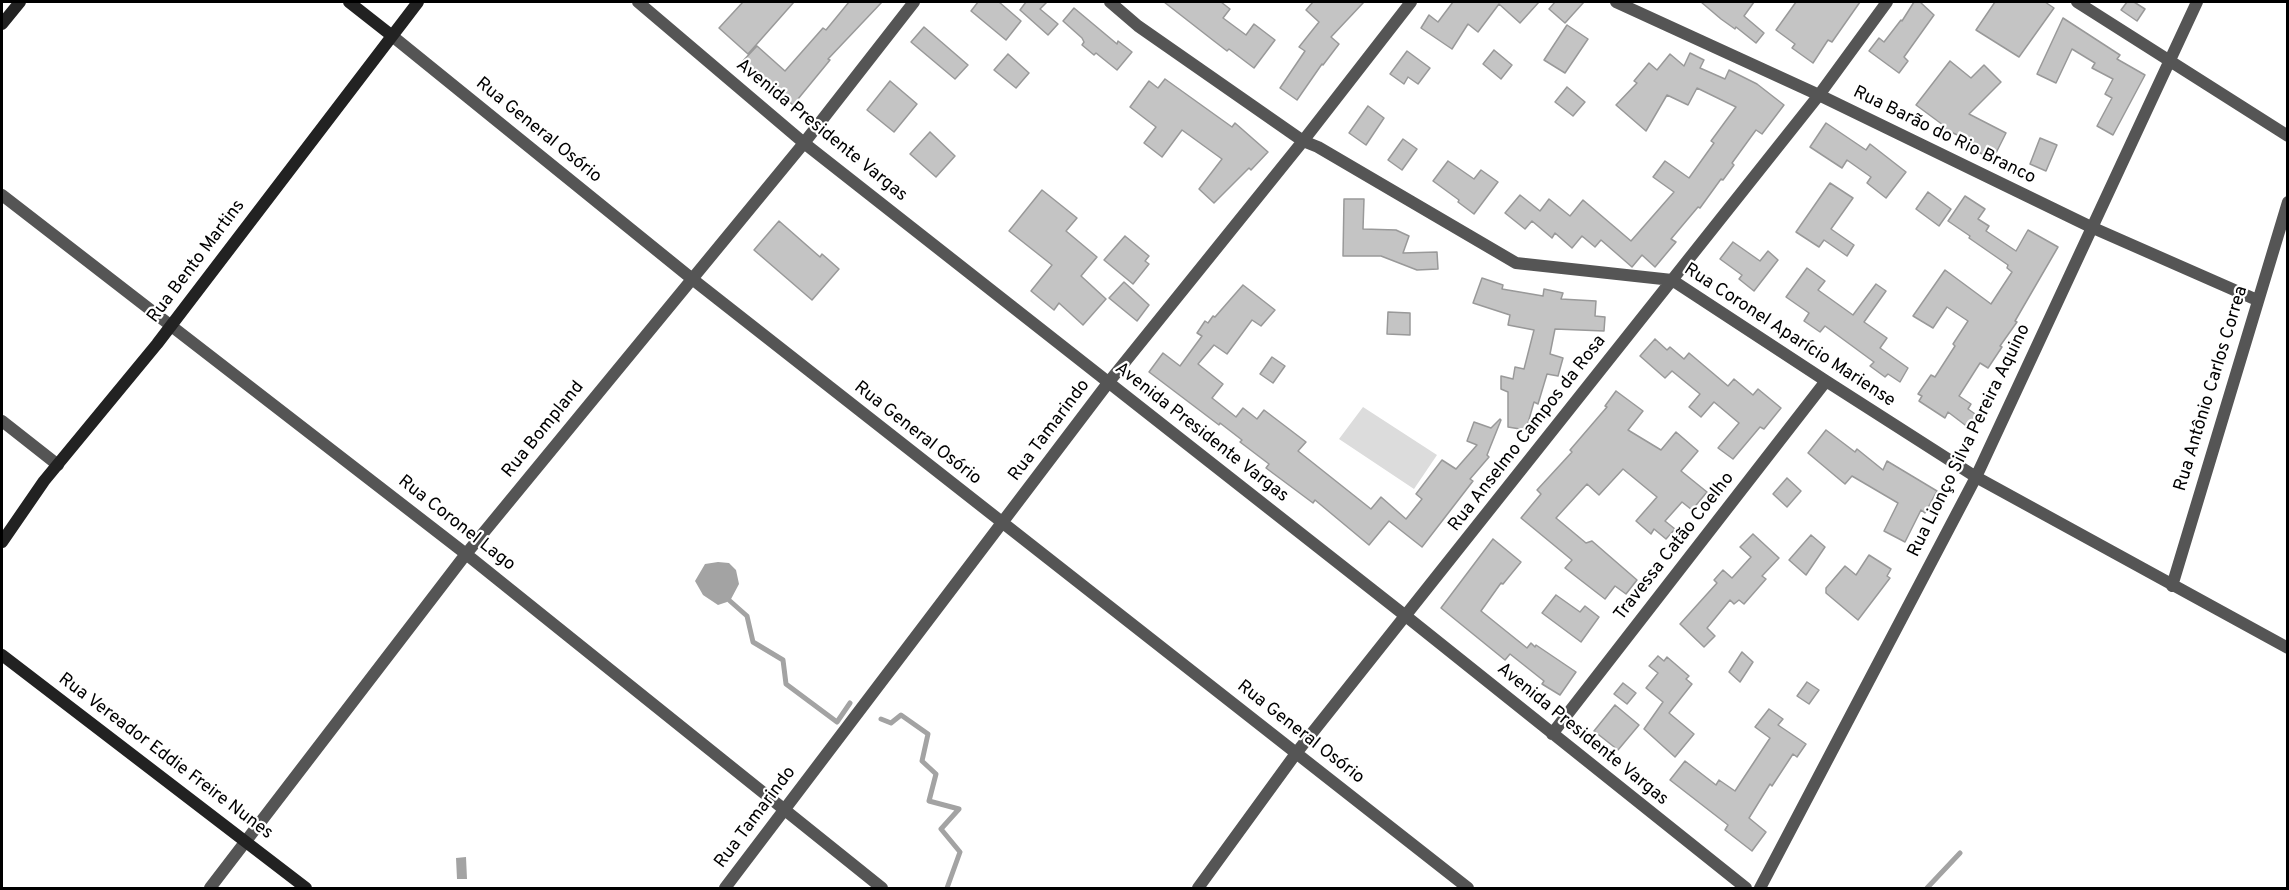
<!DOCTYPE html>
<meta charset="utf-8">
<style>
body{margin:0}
#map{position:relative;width:2289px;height:890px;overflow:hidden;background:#fff;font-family:Overpass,sans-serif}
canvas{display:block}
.frame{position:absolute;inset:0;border:3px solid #000;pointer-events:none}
</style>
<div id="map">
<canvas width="2289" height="890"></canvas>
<div class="frame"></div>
</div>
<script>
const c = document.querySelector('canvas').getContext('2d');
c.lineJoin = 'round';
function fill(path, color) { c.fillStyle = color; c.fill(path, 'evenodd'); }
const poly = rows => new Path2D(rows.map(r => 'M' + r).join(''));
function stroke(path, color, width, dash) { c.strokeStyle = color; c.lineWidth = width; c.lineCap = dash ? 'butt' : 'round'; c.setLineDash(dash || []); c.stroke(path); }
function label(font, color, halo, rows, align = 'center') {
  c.font = font + ' Overpass,sans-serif'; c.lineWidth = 4.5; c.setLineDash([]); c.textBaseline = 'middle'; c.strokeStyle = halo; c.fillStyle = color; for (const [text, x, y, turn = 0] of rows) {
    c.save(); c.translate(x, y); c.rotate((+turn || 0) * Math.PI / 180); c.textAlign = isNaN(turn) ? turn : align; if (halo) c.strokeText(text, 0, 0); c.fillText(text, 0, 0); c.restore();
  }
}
fill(poly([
 [1363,407,1437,455,1414,489,1339,439]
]), '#dcdcdc');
fill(poly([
 [718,562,729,563,736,570,739,584,730,601,718,605,703,595,695,581,705,564],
 [466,857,467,879,457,879,456,858]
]), '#a3a3a3');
stroke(poly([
 [730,601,747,616,753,642,783,660,786,684,837,722,850,703],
 [881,719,891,723,901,715,928,734,922,761,936,774,929,801,959,809,941,829,960,852,947,888],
 [1927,888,1960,853]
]), '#a3a3a3', 5);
const building = poly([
 [743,2,794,2,748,54,719,28,743,2],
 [849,2,882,2,828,59,830,60,793,105,758,75,756,78,740,64,757,46,785,71,823,28,826,30,849,2],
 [978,2,999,2,1021,21,1006,40,971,11,978,2],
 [1026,2,1047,2,1040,9,1058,24,1048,35,1020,10,1026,2],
 [1164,2,1221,2,1230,9,1223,18,1246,35,1254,24,1275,40,1254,68,1229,49,1227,51,1214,41,1164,2],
 [1313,2,1364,2,1331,37,1339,44,1323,65,1322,64,1297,100,1280,88,1305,51,1299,47,1319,22,1306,10,1313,2],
 [1453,2,1539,2,1520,23,1499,4,1478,32,1468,24,1452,49,1421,28,1429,15,1438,22,1453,2],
 [1555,2,1584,2,1565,23,1549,9,1555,2],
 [1701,2,1754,2,1744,16,1764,33,1756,43,1736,27,1735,29,1721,19,1701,2],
 [1796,2,1860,2,1832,42,1828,40,1813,63,1792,48,1795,44,1776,30,1796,2],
 [1914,2,1920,2,1934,15,1904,57,1908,61,1899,73,1869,51,1879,38,1884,42,1901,20,1902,21,1914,2],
 [1995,2,2045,2,2054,8,2019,57,1976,30,1995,2],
 [2127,2,2134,2,2145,9,2137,21,2121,10,2127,2],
 [1074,8,1117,44,1118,41,1132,52,1117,70,1096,53,1094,55,1082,45,1084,42,1082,38,1063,21,1074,8],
 [2063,18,2120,55,2117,59,2145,75,2113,135,2097,126,2112,98,2105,94,2113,79,2092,68,2095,63,2072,49,2056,83,2037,74,2063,18],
 [1567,25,1588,39,1565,73,1544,60,1567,25],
 [924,27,968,65,955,79,911,42,924,27],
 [1494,50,1512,65,1501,79,1483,64,1494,50],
 [1407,51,1430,68,1418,84,1408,77,1404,84,1390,74,1407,51],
 [1690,53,1704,60,1700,68,1725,79,1729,70,1757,84,1784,105,1762,134,1756,130,1732,163,1734,165,1723,180,1721,179,1700,208,1698,207,1671,239,1676,242,1655,267,1642,255,1632,267,1601,240,1595,247,1582,236,1572,248,1555,233,1552,238,1532,221,1525,229,1505,213,1520,195,1540,211,1549,199,1570,216,1583,200,1631,241,1674,192,1653,177,1665,161,1689,178,1714,143,1711,141,1736,107,1697,88,1688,105,1667,95,1646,131,1616,105,1637,83,1634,81,1649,63,1657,70,1670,54,1684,66,1690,53],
 [1008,54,1029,73,1016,88,994,70,1008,54],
 [1950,61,1971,78,1984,65,2001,82,1969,114,2006,133,1993,159,1961,144,1964,138,1942,128,1943,125,1916,105,1950,61],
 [1165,79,1232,127,1235,123,1268,152,1251,170,1249,168,1214,203,1199,189,1222,159,1182,130,1162,157,1144,143,1156,127,1130,107,1149,81,1158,88,1165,79],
 [890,81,917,104,894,132,867,110,890,81],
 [1567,87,1585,102,1573,116,1555,102,1567,87],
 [1368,106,1384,118,1366,145,1349,133,1368,106],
 [1826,123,1866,150,1870,144,1906,172,1886,198,1867,183,1871,177,1847,160,1842,168,1810,147,1826,123],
 [930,132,955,156,936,177,910,154,930,132],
 [2040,138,2057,145,2046,171,2030,164,2040,138],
 [1403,139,1417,149,1402,170,1388,160,1403,139],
 [1448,161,1474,179,1481,170,1498,182,1474,214,1458,202,1459,200,1433,181,1448,161],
 [1830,183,1853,198,1831,229,1854,245,1847,256,1824,240,1819,247,1796,232,1830,183],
 [1042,190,1077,218,1066,231,1097,257,1081,276,1106,299,1083,325,1059,303,1054,310,1031,291,1052,265,1009,231,1042,190],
 [1928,192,1951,209,1939,226,1916,209,1928,192],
 [1965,196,1985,209,1978,219,1989,226,1986,231,2016,251,2028,230,2058,247,2015,321,2017,322,2000,346,2002,347,1988,368,1980,363,1959,396,1971,404,1968,409,1978,416,1969,428,1948,412,1945,418,1919,401,1922,396,1918,394,1931,375,1935,377,1955,346,1953,344,1968,321,1947,307,1933,328,1913,316,1945,270,1991,304,2012,272,2007,268,2008,265,1969,238,1970,236,1948,221,1965,196],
 [1344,199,1364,199,1363,229,1396,230,1409,236,1403,253,1437,252,1438,269,1417,270,1381,256,1343,256,1344,199],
 [779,221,820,257,822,254,839,269,812,300,754,250,779,221],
 [1125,236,1149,256,1145,261,1149,264,1133,284,1104,260,1125,236],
 [1733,242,1760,261,1768,251,1778,260,1754,291,1739,279,1742,275,1720,259,1733,242],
 [1807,268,1825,281,1818,290,1853,315,1876,284,1886,291,1864,322,1887,338,1880,348,1908,368,1900,382,1888,374,1885,377,1870,366,1874,362,1825,326,1820,332,1804,321,1809,313,1786,297,1807,268],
 [1482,278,1503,285,1502,289,1543,296,1544,289,1563,293,1561,299,1596,301,1595,316,1605,317,1604,331,1555,329,1550,354,1563,358,1558,376,1547,374,1538,404,1534,402,1526,430,1508,427,1508,392,1501,389,1501,376,1513,379,1515,367,1524,369,1534,330,1508,325,1510,315,1473,303,1482,278],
 [1124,282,1149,305,1137,321,1109,298,1124,282],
 [1243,285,1275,310,1261,326,1252,320,1227,354,1214,345,1198,364,1223,384,1212,398,1236,417,1243,408,1257,419,1264,410,1306,442,1298,451,1371,509,1381,497,1406,519,1422,499,1416,494,1442,460,1456,469,1477,445,1467,441,1474,422,1491,428,1500,419,1501,420,1487,455,1489,457,1470,479,1473,481,1422,547,1389,521,1369,545,1315,500,1313,503,1266,468,1269,464,1240,442,1242,440,1220,423,1219,425,1149,372,1163,353,1180,366,1202,336,1197,333,1205,321,1208,323,1213,316,1215,317,1243,285],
 [1388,312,1410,313,1410,335,1387,334,1388,312],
 [1655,339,1667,350,1670,347,1684,359,1689,353,1728,386,1734,379,1753,395,1758,389,1781,408,1764,429,1760,427,1733,459,1718,448,1739,423,1714,402,1701,417,1689,407,1700,394,1672,371,1665,378,1640,356,1655,339],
 [1272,357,1285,366,1273,383,1260,374,1272,357],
 [1616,391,1643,411,1628,430,1661,450,1676,432,1698,451,1681,471,1707,492,1692,510,1682,502,1665,521,1675,529,1666,539,1654,529,1651,534,1636,521,1657,497,1623,469,1599,495,1587,484,1556,518,1586,543,1592,541,1637,580,1626,594,1615,586,1605,599,1565,568,1572,560,1521,518,1541,494,1537,490,1572,452,1570,450,1607,407,1605,406,1616,391],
 [1826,430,1855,452,1857,449,1883,470,1887,461,1937,491,1925,513,1921,510,1905,542,1884,531,1898,503,1852,476,1845,484,1808,453,1826,430],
 [1787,478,1801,491,1787,507,1773,494,1787,478],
 [1753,534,1779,558,1762,576,1766,579,1744,604,1739,600,1734,604,1730,600,1707,628,1715,636,1704,647,1680,624,1717,583,1714,580,1723,570,1732,578,1751,557,1740,547,1753,534],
 [1811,535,1825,547,1806,575,1789,560,1811,535],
 [1493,539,1521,562,1503,584,1501,583,1481,611,1527,648,1531,643,1535,647,1536,645,1576,672,1560,695,1542,684,1544,681,1510,654,1505,660,1441,608,1493,539],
 [1869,555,1891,569,1887,576,1890,578,1858,620,1826,593,1826,588,1845,566,1856,575,1869,555],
 [1556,595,1580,612,1585,606,1599,617,1581,642,1542,613,1556,595],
 [1742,652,1753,662,1740,682,1729,672,1742,652],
 [1658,656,1664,661,1667,657,1689,676,1686,679,1692,684,1669,713,1694,734,1675,757,1644,729,1663,702,1646,688,1658,673,1649,666,1658,656],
 [1807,682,1819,690,1809,704,1797,696,1807,682],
 [1623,683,1636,693,1627,704,1614,694,1623,683],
 [1615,705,1639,725,1618,750,1594,731,1615,705],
 [1769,709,1783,719,1778,725,1806,744,1797,757,1793,754,1772,786,1770,784,1749,818,1766,832,1752,851,1725,830,1728,825,1670,780,1685,761,1716,785,1719,780,1735,791,1770,738,1755,727,1769,709]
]);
fill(building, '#c4c4c4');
stroke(building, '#999', 1.5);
stroke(poly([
 [638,2,804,143,1407,617,1746,888],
 [1110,2,1138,26,1303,141,1318,147,1516,263,1672,280,1826,381,1976,477,2288,648],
 [1616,2,1819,95,2091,227,2257,300],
 [2077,2,2288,136],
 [391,35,691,278,1468,888],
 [2,195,466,554,882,888],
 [2,421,58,465],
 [2172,586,2288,202],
 [1552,734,1826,381],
 [210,888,466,554,804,143,914,2],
 [725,888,1108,383,1303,141,1411,2],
 [1198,888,1297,752,1819,95,1887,2],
 [1760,888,1976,477,2197,2]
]), '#555', 12);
stroke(poly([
 [349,2,391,35],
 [2,24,20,2],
 [2,542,44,481,157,344,418,2],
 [2,655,306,888]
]), '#222', 12);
label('18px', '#000', '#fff', [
 ["Rua General Osório",538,131,39],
 ["Avenida Presidente Vargas",821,131,39],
 ["Rua Barão do Rio Branco",1944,136,26],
 ["Rua Bento Martins",197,262,-53],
 ["Rua Coronel Aparício Mariense",1789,336,33],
 ["Rua Antônio Carlos Correa",2212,389,-73],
 ["Rua Bompland",544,430,-51],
 ["Rua Tamarindo",1050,431,-53],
 ["Avenida Presidente Vargas",1201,433,38],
 ["Rua General Osório",917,434,38],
 ["Rua Anselmo Campos da Rosa",1528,434,-52],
 ["Rua Lionço Silva Pereira Aquino",1970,441,-64],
 ["Rua Coronel Lago",456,524,38],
 ["Travessa Catão Coelho",1675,547,-52],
 ["Rua General Osório",1300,733,38],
 ["Avenida Presidente Vargas",1582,735,39],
 ["Rua Vereador Eddie Freire Nunes",165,757,37],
 ["Rua Tamarindo",756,818,-53]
]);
</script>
